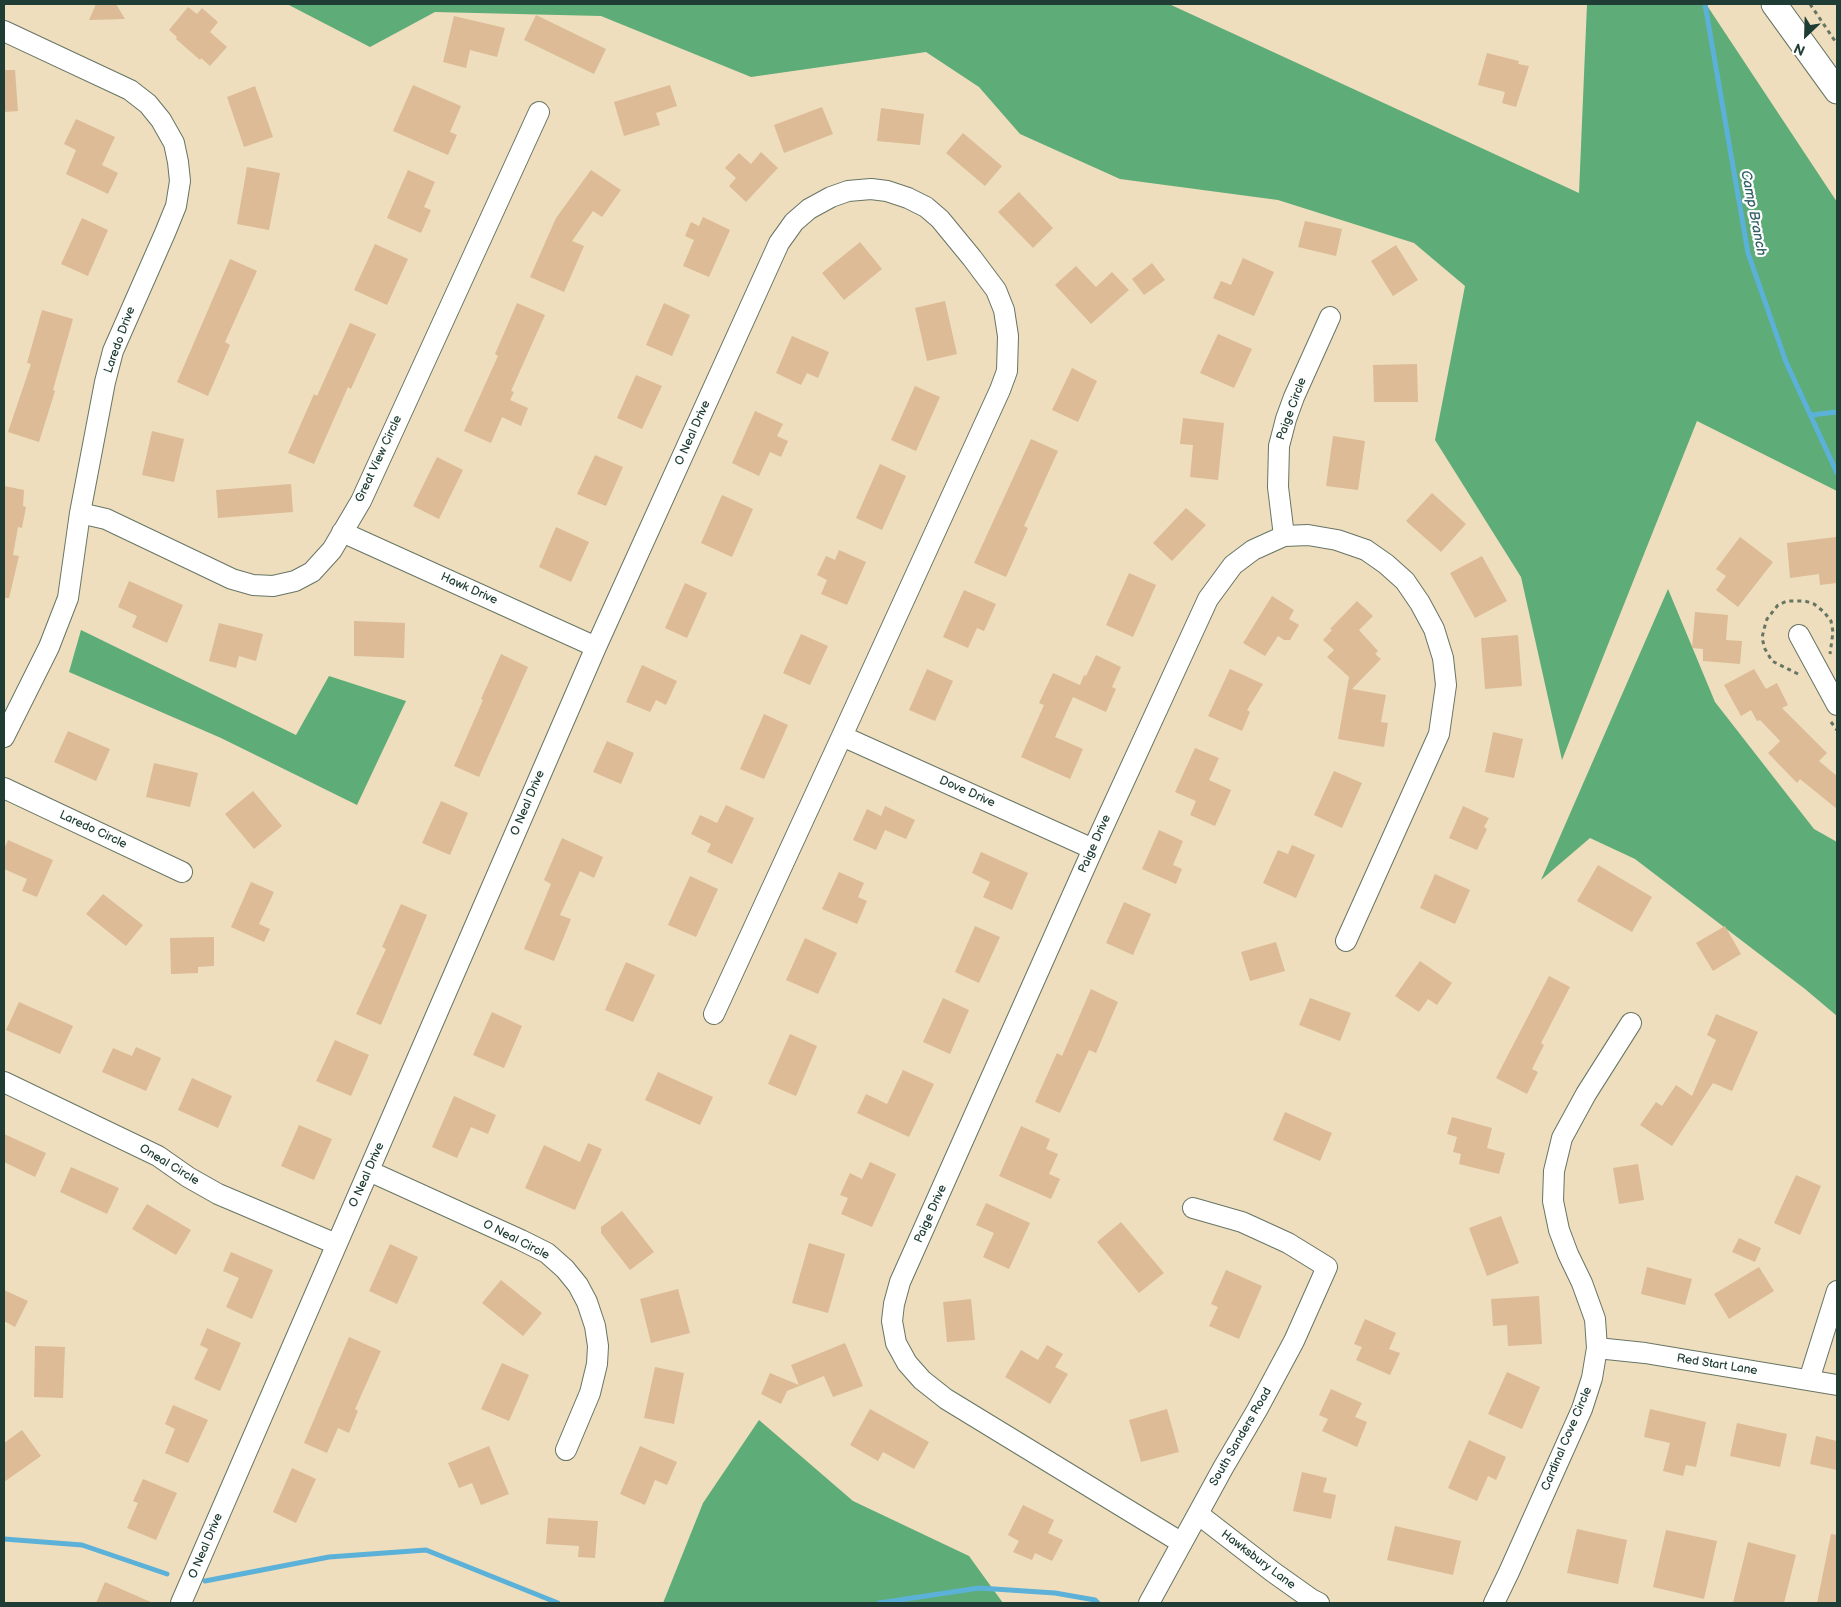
<!DOCTYPE html>
<style>
body{margin:0}
#map{position:relative;width:1841px;height:1607px;overflow:hidden;background:#eedebd;font-family:"Balsamiq Sans",sans-serif}
canvas{display:block}
.frame{position:absolute;inset:0;border:5px solid #1f3d34;pointer-events:none}
.north{position:absolute;left:1781px;top:10px;width:50px;height:50px;-webkit-text-stroke:4px #fff;paint-order:stroke;rotate:204deg;font-size:14px;font-weight:700;line-height:20px;text-align:center;color:#1f3d34}
.north::after{content:'';display:block;margin:auto;width:18px;height:22px;background:#1f3d34;clip-path:polygon(50% 0,100% 100%,50% 72%,0 100%)}
</style>
<div id="map">
<canvas width="1841" height="1607"></canvas>
<div class="frame"></div>
<div class="north">N</div>
</div>
<script>
const c = document.querySelector('canvas').getContext('2d');
c.lineJoin = 'round';
function fill(path, color) { c.fillStyle = color; c.fill(path, 'evenodd'); }
const poly = rows => new Path2D(rows.map(r => 'M' + r).join(''));
function stroke(path, color, width, dash) { c.strokeStyle = color; c.lineWidth = width; c.lineCap = dash ? 'butt' : 'round'; c.setLineDash(dash || []); c.stroke(path); }
function label(font, color, halo, rows, align = 'center') {
  c.font = font + ' "Balsamiq Sans",sans-serif'; c.lineWidth = 4.5; c.setLineDash([]); c.textBaseline = 'middle'; c.strokeStyle = halo; c.fillStyle = color; for (const [text, x, y, turn = 0] of rows) {
    c.save(); c.translate(x, y); c.rotate((+turn || 0) * Math.PI / 180); c.textAlign = isNaN(turn) ? turn : align; if (halo) c.strokeText(text, 0, 0); c.fillText(text, 0, 0); c.restore();
  }
}
fill(poly([
 [287,4,1169,4,1579,193,1587,4,1706,4,1837,202,1837,491,1697,421,1562,760,1521,577,1435,440,1465,286,1414,243,1278,200,1120,179,1020,134,979,87,926,52,751,77,601,16,435,12,370,47],
 [1668,589,1715,702,1814,829,1837,842,1837,1016,1805,989,1635,859,1590,838,1541,880],
 [81,630,296,735,329,676,406,701,357,805,221,738,69,672],
 [759,1420,853,1501,969,1556,1003,1603,663,1603,703,1503]
]), '#5eac78');
stroke(poly([
 [1705,4,1748,253,1786,362,1837,473],
 [1811,415,1837,412],
 [4,1539,82,1545,167,1574],
 [205,1581,329,1557,426,1550,558,1603],
 [879,1603,979,1588,1055,1593,1095,1600,1098,1603]
]), '#5cb1d8', 5);
fill(poly([
 [96,4,116,4,125,19,89,20],
 [188,7,197,14,202,8,218,22,210,32,227,47,210,66,201,58,200,60,176,39,177,37,169,30],
 [536,15,606,49,594,74,524,40],
 [454,16,505,28,497,57,470,50,466,68,443,62],
 [1487,53,1519,61,1518,64,1529,66,1516,107,1502,103,1505,92,1478,85],
 [4,70,15,70,18,111,4,112],
 [413,85,461,106,450,132,457,135,448,155,393,131],
 [670,85,677,106,656,113,660,125,624,136,614,102],
 [255,86,273,137,244,147,227,97],
 [822,107,833,134,784,153,774,125],
 [881,108,924,114,920,145,877,141],
 [76,119,115,137,102,165,118,173,108,194,66,174,76,150,64,144],
 [963,133,1002,166,985,186,946,153],
 [761,152,778,168,746,202,729,186,736,178,725,168,739,153,751,164],
 [247,167,280,173,269,230,237,224],
 [408,170,435,182,424,207,431,210,421,233,387,218],
 [591,170,621,190,602,217,593,211,572,241,584,246,564,292,530,277,556,218],
 [1019,192,1053,228,1033,248,998,212],
 [703,217,730,230,709,277,683,266,694,240,685,236,691,222,699,226],
 [82,218,108,230,88,276,61,264],
 [1305,221,1342,229,1336,256,1298,247],
 [860,242,882,269,844,300,822,273],
 [375,244,408,259,387,305,354,290],
 [1396,245,1418,280,1393,296,1371,261],
 [1243,258,1274,272,1254,316,1213,298,1221,281,1231,285],
 [230,259,257,271,225,342,230,345,208,396,177,382],
 [1152,263,1165,280,1144,295,1132,279],
 [1076,266,1096,287,1112,272,1129,290,1091,324,1055,285],
 [945,301,957,354,927,361,915,308],
 [517,303,545,315,511,391,514,392,510,400,528,408,521,426,502,417,491,443,464,431,498,356,495,354],
 [664,303,690,315,672,356,646,345],
 [42,310,73,319,53,390,55,391,39,442,8,432,31,364,27,363],
 [350,323,376,334,351,389,348,387,314,464,288,453,314,394,317,396],
 [1218,334,1252,349,1234,388,1200,373],
 [792,336,829,352,818,378,807,373,801,385,776,373],
 [1417,364,1418,402,1374,402,1373,365],
 [1072,368,1097,381,1078,422,1052,410],
 [636,375,662,386,642,429,617,418],
 [915,386,940,397,916,451,891,440],
 [755,411,783,424,777,436,788,441,781,457,770,452,759,476,732,463],
 [1183,418,1224,423,1218,480,1190,477,1193,445,1180,444],
 [152,431,184,439,174,482,142,475],
 [1333,436,1365,441,1358,490,1326,486],
 [1031,439,1058,451,1024,526,1028,528,1006,577,974,563],
 [595,455,623,467,606,506,577,494],
 [437,457,463,470,439,519,413,506],
 [880,464,906,476,882,530,856,518],
 [291,484,293,512,218,518,216,490],
 [4,486,24,490,23,506,26,507,22,528,18,527,13,555,19,556,9,598,4,598],
 [1432,493,1466,524,1441,552,1406,521],
 [722,495,753,509,732,557,701,543],
 [1186,508,1206,525,1172,561,1153,543],
 [556,527,589,542,571,582,539,567],
 [1740,537,1773,562,1738,607,1716,590,1726,576,1716,569],
 [1836,537,1837,583,1820,585,1819,574,1790,578,1787,543],
 [839,550,866,562,847,605,821,594,827,580,817,575,826,556,835,560],
 [1482,556,1507,601,1475,618,1450,573],
 [1129,573,1156,585,1133,637,1106,625],
 [129,581,183,605,167,643,132,627,137,616,118,607],
 [685,583,707,593,687,638,665,628],
 [964,590,996,604,984,631,977,628,968,648,943,637],
 [1272,596,1294,610,1289,619,1299,625,1290,640,1284,640,1278,636,1265,656,1243,643],
 [1357,601,1373,616,1359,630,1378,651,1375,654,1381,659,1352,689,1386,695,1381,722,1388,723,1384,747,1338,739,1349,677,1327,657,1334,650,1323,640,1332,630,1330,629],
 [1695,612,1728,615,1726,640,1742,641,1740,664,1703,661,1703,649,1692,648],
 [354,621,405,623,404,658,354,656],
 [219,623,263,634,256,661,239,656,236,668,209,661],
 [801,634,828,646,810,685,783,673],
 [1518,635,1522,686,1485,689,1481,638],
 [501,654,528,667,479,777,454,766,483,700,481,699],
 [1096,655,1121,667,1112,687,1116,689,1106,712,1073,697,1055,737,1083,749,1070,779,1021,757,1044,705,1039,703,1053,673,1080,685,1084,675,1086,676],
 [642,665,677,681,666,705,656,700,650,712,626,702],
 [927,669,953,681,935,721,909,710],
 [1230,669,1263,684,1247,710,1250,712,1242,731,1208,716],
 [1754,669,1766,689,1777,683,1788,705,1782,708,1827,753,1819,761,1837,776,1837,809,1800,779,1797,783,1768,753,1780,741,1760,720,1757,721,1751,710,1741,716,1724,685],
 [764,714,788,725,764,779,740,769],
 [68,731,110,749,96,781,54,762],
 [1493,732,1523,739,1514,778,1485,772],
 [607,741,634,753,621,784,593,772],
 [1195,748,1219,758,1209,780,1231,790,1215,826,1190,815,1196,801,1175,792],
 [154,763,198,773,190,807,146,797],
 [1334,771,1362,783,1342,828,1314,815],
 [253,791,282,826,254,849,225,814],
 [441,801,468,813,450,855,422,843],
 [726,805,754,818,732,864,707,852,711,844,691,834,700,815,717,823],
 [885,806,915,820,906,839,885,830,876,850,853,840,867,809,881,816],
 [1463,806,1489,818,1484,827,1487,829,1477,850,1449,838],
 [1159,830,1183,841,1173,865,1182,869,1176,884,1142,869],
 [562,838,603,857,594,878,580,871,560,915,571,919,554,961,524,949,551,884,544,880],
 [8,840,53,860,37,897,22,891,27,879,4,869,4,849],
 [1292,845,1315,855,1296,898,1263,883,1278,850,1288,854],
 [981,852,1028,873,1012,910,983,897,990,882,972,873],
 [1598,865,1652,897,1632,932,1577,901],
 [839,872,864,883,858,897,867,901,857,924,822,909],
 [1435,874,1470,890,1455,924,1420,908],
 [690,876,718,889,696,937,668,925],
 [251,882,274,892,259,924,270,929,264,942,231,927],
 [103,894,143,925,126,946,86,914],
 [1124,902,1151,914,1133,955,1106,943],
 [401,904,427,915,381,1025,356,1014,386,949,382,947],
 [975,926,1000,937,979,983,955,972],
 [1725,926,1741,954,1713,971,1696,943],
 [214,937,214,966,198,967,198,973,171,974,170,938],
 [805,938,837,953,818,994,786,980],
 [1276,942,1285,971,1250,981,1241,952],
 [1420,961,1452,983,1437,1005,1428,999,1419,1012,1395,996],
 [626,962,655,975,633,1022,605,1010],
 [1549,976,1570,987,1541,1043,1544,1045,1532,1069,1538,1072,1527,1094,1496,1078],
 [1091,989,1118,1002,1096,1053,1089,1050,1060,1113,1035,1102,1057,1053,1062,1056],
 [943,998,969,1010,950,1054,923,1042],
 [1310,998,1351,1013,1340,1041,1299,1025],
 [19,1002,73,1026,60,1054,6,1030],
 [492,1012,522,1026,504,1068,473,1055],
 [1716,1014,1758,1032,1732,1091,1713,1083,1672,1146,1640,1125,1656,1102,1662,1106,1676,1085,1692,1096,1716,1040,1707,1035],
 [790,1034,817,1046,796,1096,768,1084],
 [335,1040,369,1055,351,1096,316,1081],
 [136,1047,161,1058,146,1091,102,1072,113,1048,132,1056],
 [903,1070,934,1084,909,1137,857,1113,866,1094,887,1104],
 [658,1072,713,1097,700,1125,645,1100],
 [192,1078,232,1096,218,1128,178,1110],
 [454,1096,496,1115,488,1134,471,1127,457,1158,432,1147],
 [1285,1112,1332,1133,1320,1161,1273,1140],
 [1452,1117,1492,1128,1487,1148,1505,1153,1499,1174,1459,1164,1461,1154,1453,1152,1457,1137,1447,1134],
 [299,1125,332,1139,314,1180,281,1166],
 [1021,1126,1050,1139,1046,1149,1058,1154,1049,1174,1060,1179,1051,1199,999,1176],
 [4,1134,46,1153,35,1177,4,1162],
 [588,1143,602,1149,575,1210,525,1188,544,1145,580,1162],
 [870,1162,896,1174,872,1227,841,1214,848,1198,840,1195,850,1173,862,1179],
 [1638,1164,1644,1200,1619,1204,1613,1168],
 [71,1167,119,1188,107,1214,60,1192],
 [1796,1175,1821,1186,1800,1235,1774,1223],
 [986,1203,1030,1223,1009,1269,983,1257,994,1233,976,1225],
 [147,1204,191,1230,176,1255,132,1229],
 [622,1211,654,1252,630,1270,601,1233,601,1227],
 [1501,1216,1519,1263,1487,1276,1469,1228],
 [1121,1222,1164,1273,1139,1293,1097,1242],
 [1739,1238,1761,1248,1755,1262,1732,1252],
 [809,1243,845,1254,828,1313,792,1303],
 [390,1244,418,1257,397,1304,369,1291],
 [231,1252,273,1270,252,1319,226,1307,239,1278,223,1271],
 [1647,1267,1692,1279,1685,1305,1641,1294],
 [1759,1267,1774,1291,1729,1319,1714,1294],
 [1226,1270,1262,1286,1239,1339,1209,1326,1218,1307,1211,1304],
 [501,1280,542,1313,523,1336,482,1303],
 [678,1289,690,1333,651,1343,640,1299],
 [4,1290,28,1301,15,1327,4,1321],
 [1539,1296,1542,1344,1508,1346,1507,1325,1493,1326,1491,1299],
 [971,1299,975,1340,947,1342,943,1302],
 [1365,1319,1396,1333,1389,1349,1400,1353,1390,1375,1356,1360,1362,1347,1354,1344],
 [207,1328,241,1343,220,1391,194,1379,208,1349,200,1345],
 [349,1337,381,1351,355,1409,358,1411,349,1433,338,1428,327,1453,304,1443],
 [845,1343,863,1386,833,1397,824,1376,787,1391,781,1404,761,1394,770,1373,799,1385,791,1365],
 [1047,1345,1063,1354,1055,1367,1068,1374,1050,1404,1005,1377,1021,1350,1038,1360],
 [35,1346,65,1347,63,1398,34,1397],
 [502,1363,529,1375,509,1421,481,1409],
 [655,1367,684,1373,674,1424,644,1418],
 [1507,1372,1540,1387,1522,1429,1488,1414],
 [1331,1389,1362,1403,1355,1417,1367,1422,1357,1447,1322,1431,1328,1419,1319,1415],
 [173,1405,208,1420,188,1463,165,1453,175,1429,165,1424],
 [870,1409,929,1442,914,1469,883,1452,878,1461,850,1445],
 [1167,1409,1179,1452,1141,1462,1129,1420],
 [1650,1409,1706,1422,1696,1467,1686,1465,1683,1476,1663,1471,1670,1443,1644,1437],
 [1737,1423,1787,1434,1780,1467,1730,1456],
 [22,1430,41,1456,4,1482,4,1443],
 [1816,1436,1837,1441,1837,1470,1810,1464],
 [1469,1440,1506,1457,1496,1480,1488,1476,1477,1501,1448,1488],
 [489,1446,509,1494,481,1505,472,1483,459,1488,448,1463],
 [640,1446,677,1462,667,1485,655,1480,645,1505,620,1494],
 [292,1468,316,1479,296,1523,273,1512],
 [1302,1472,1327,1478,1323,1492,1336,1495,1331,1519,1293,1511],
 [143,1479,177,1493,156,1540,127,1528,138,1503,133,1501],
 [1023,1505,1054,1520,1048,1533,1063,1540,1052,1561,1035,1553,1032,1560,1013,1552,1019,1541,1008,1535],
 [548,1518,598,1521,595,1558,578,1557,579,1546,546,1544],
 [1395,1526,1461,1541,1453,1575,1387,1560],
 [1577,1529,1627,1540,1618,1584,1567,1573],
 [1666,1530,1717,1541,1704,1599,1653,1587],
 [1831,1534,1837,1535,1837,1603,1817,1603],
 [1748,1542,1796,1555,1784,1603,1733,1603],
 [105,1582,153,1603,96,1603]
]), '#dcbb96');
const minor = poly([
 [4,31,130,90,148,104,161,120,174,143,178,162,180,181,176,206,165,233,113,351,105,382,80,513,68,598,49,647,4,737],
 [80,513,106,519,232,579,253,585,273,586,295,581,312,572,332,550,361,501,539,112],
 [342,532,596,647],
 [1284,536,1278,487,1279,446,1286,419,1294,397,1330,317],
 [1799,635,1837,705],
 [842,736,1093,849],
 [4,788,182,872],
 [4,1082,158,1156,188,1177,218,1194,336,1244],
 [369,1171,521,1240,547,1253,565,1269,578,1285,587,1302,595,1326,598,1346,597,1364,590,1393,566,1450],
 [1597,1348,1645,1353,1837,1385],
 [1809,1380,1837,1291],
 [1198,1514,1273,1572,1311,1599,1319,1603],
 [1182,1543,946,1399,922,1380,907,1363,896,1343,892,1321,894,1304,900,1282,1093,849,1208,599,1233,565,1253,550,1284,536,1308,535,1337,540,1366,550,1386,564,1405,581,1420,603,1434,629,1443,658,1446,685,1439,734,1346,941],
 [181,1603,596,647,779,243,794,222,809,209,831,197,848,191,871,189,887,191,908,198,926,207,940,219,972,258,996,290,1004,310,1008,336,1007,371,1000,390,842,736,714,1014],
 [1149,1603,1223,1468,1257,1410,1294,1341,1327,1267,1288,1243,1242,1222,1193,1208],
 [1494,1603,1509,1572,1582,1409,1592,1378,1597,1348,1595,1319,1582,1283,1568,1254,1559,1230,1553,1201,1554,1171,1562,1138,1586,1094,1631,1023]
]);
const tertiary = poly([
 [1774,4,1837,91]
]);
stroke(minor, '#677564', 22);
stroke(tertiary, '#677564', 27);
stroke(poly([
 [1810,4,1837,44],
 [1798,674,1772,661,1765,649,1762,638,1764,629,1767,619,1778,605,1787,601,1805,601,1814,604,1824,612,1831,621,1833,632,1830,654],
 [1831,722,1837,730]
]), '#677564', 3, [4, 4]);
stroke(minor, '#fff', 20);
stroke(tertiary, '#fff', 25);
label('12px', '#1f3d34', '#fff', [
 ["Laredo Drive",120,340,-70],
 ["Paige Circle",1292,409,-70],
 ["O Neal Drive",693,433,-66],
 ["Great View Circle",379,459,-65],
 ["Hawk Drive",469,589,24],
 ["Dove Drive",967,792,24],
 ["O Neal Drive",528,803,-67],
 ["Laredo Circle",93,830,25],
 ["Paige Drive",1095,844,-66],
 ["Oneal Circle",169,1165,31],
 ["O Neal Drive",367,1175,-66],
 ["Paige Drive",931,1214,-66],
 ["O Neal Circle",516,1240,27],
 ["Red Start Lane",1717,1365,9],
 ["South Sanders Road",1241,1437,-60],
 ["Cardinal Cove Circle",1567,1439,-67],
 ["O Neal Drive",206,1546,-67],
 ["Hawksbury Lane",1258,1560,37]
]);
label('italic 14px', '#316065', '#fff', [
 ["Camp Branch",1753,213,79]
]);
</script>
